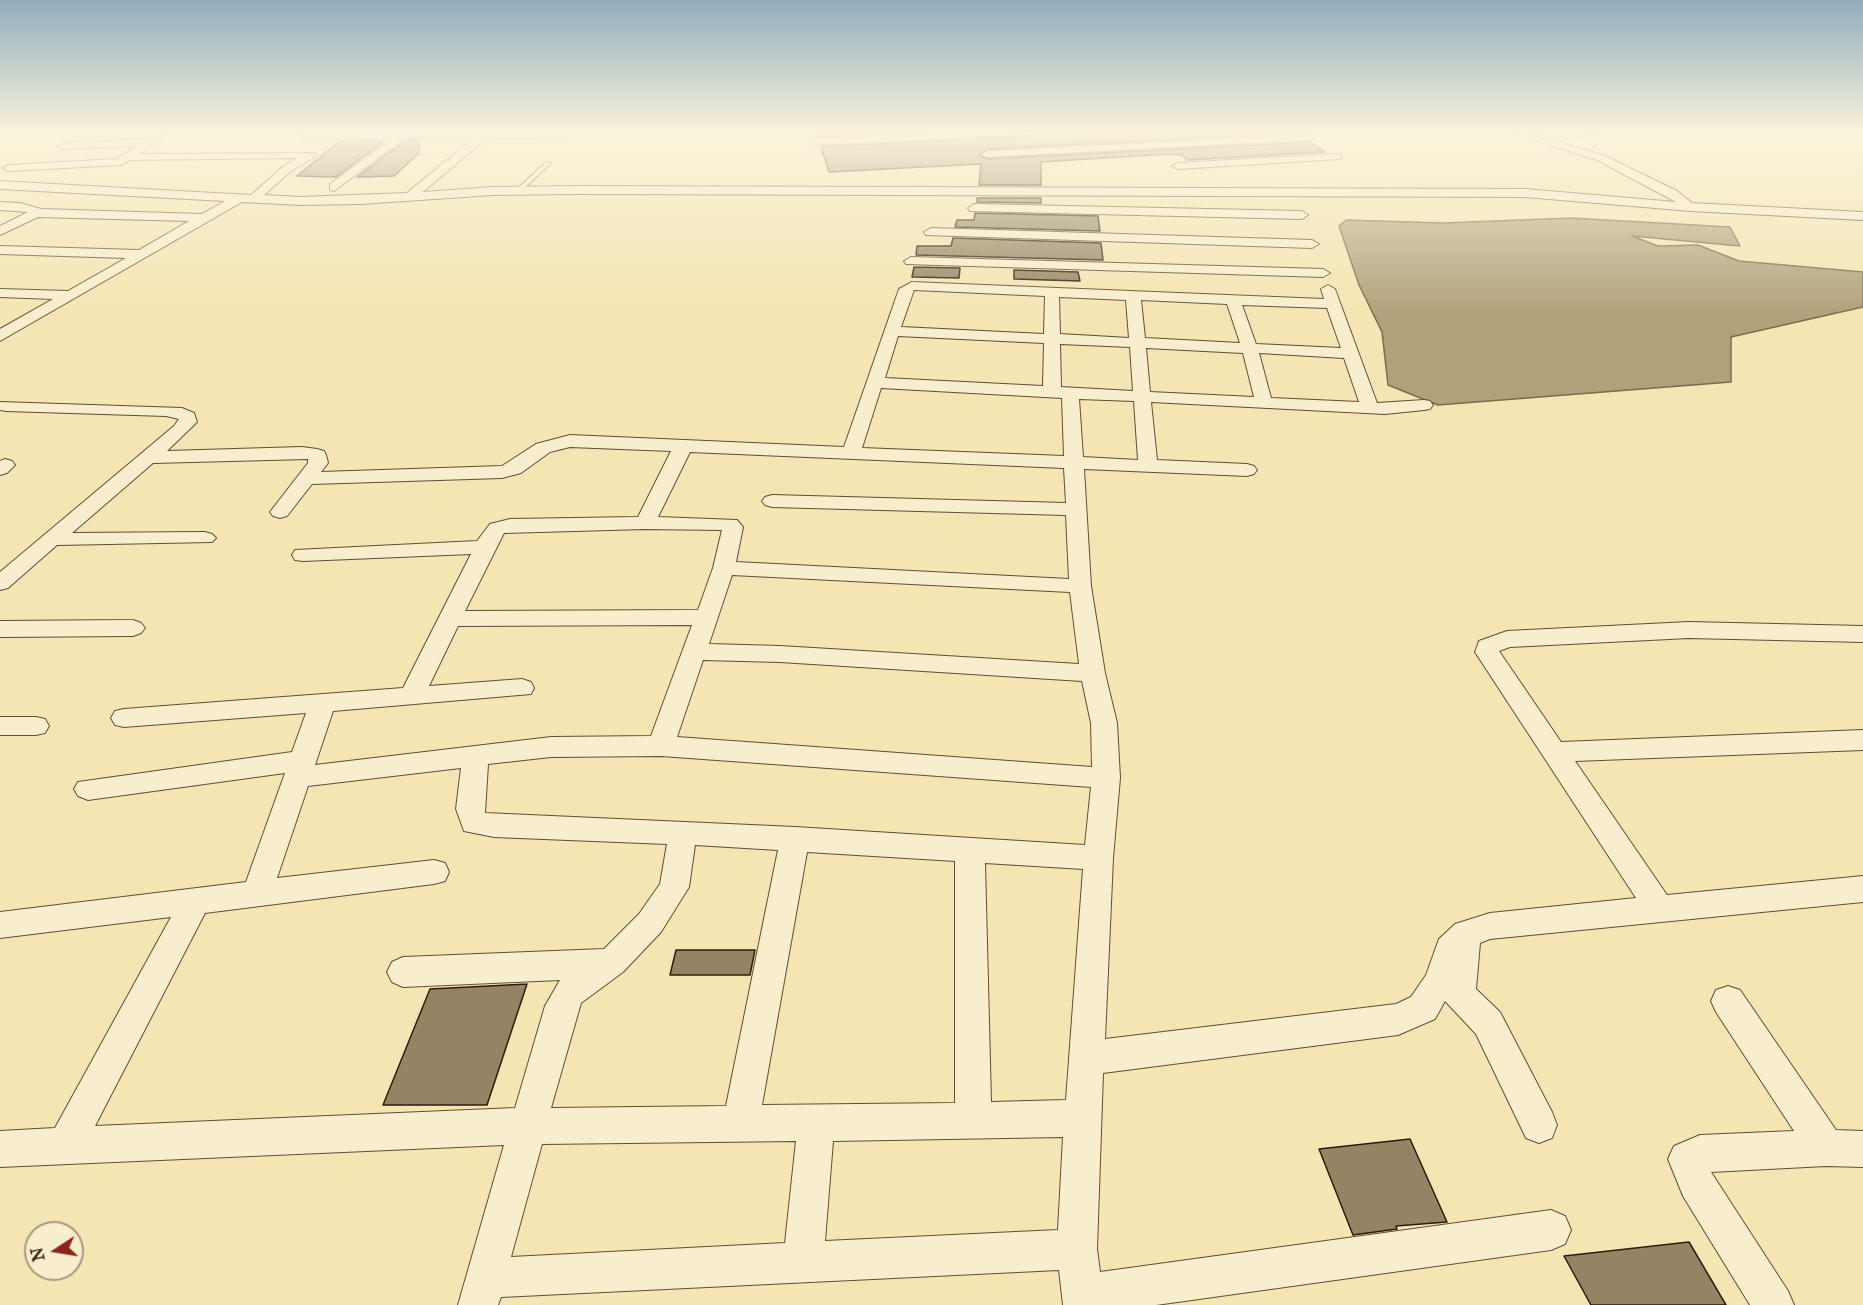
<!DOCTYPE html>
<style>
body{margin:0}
#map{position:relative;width:1863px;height:1305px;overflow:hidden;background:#f5e5b2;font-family:"IM FELL Great Primer",serif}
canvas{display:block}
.north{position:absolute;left:24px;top:1221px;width:60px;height:60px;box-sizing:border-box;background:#f8eecd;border:2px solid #a79a80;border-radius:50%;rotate:258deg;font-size:16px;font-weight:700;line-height:24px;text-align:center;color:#2e1b0d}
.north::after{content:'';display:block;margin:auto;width:21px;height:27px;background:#8f2418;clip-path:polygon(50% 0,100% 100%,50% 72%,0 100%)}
</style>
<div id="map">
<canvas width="1863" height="1305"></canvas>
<div class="north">N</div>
</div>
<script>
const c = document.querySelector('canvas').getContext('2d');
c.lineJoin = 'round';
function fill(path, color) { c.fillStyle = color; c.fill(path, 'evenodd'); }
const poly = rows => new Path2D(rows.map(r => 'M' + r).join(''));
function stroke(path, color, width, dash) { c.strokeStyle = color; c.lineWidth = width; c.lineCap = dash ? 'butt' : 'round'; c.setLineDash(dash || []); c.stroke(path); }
const water = poly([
 [1571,218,1730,227,1740,246,1632,236,1658,246,1698,245,1739,261,1863,272,1863,307,1731,337,1731,382,1438,405,1388,385,1382,332,1359,285,1339,226,1346,220,1443,223,1571,218]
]);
fill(water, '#b1a07a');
stroke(water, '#7d6b4e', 1.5);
const building = poly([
 [816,132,917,132,818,137,816,132],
 [1092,132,1296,133,987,149,979,155,987,159,1310,142,1325,152,1187,160,1182,155,1169,154,1041,162,1041,185,979,185,981,164,829,172,821,147,1092,132],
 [406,140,419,140,419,153,394,176,357,177,406,140],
 [340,141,384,141,336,177,297,176,340,141],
 [977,198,1041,198,1041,203,977,202,977,198],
 [975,213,1098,216,1100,231,955,227,957,220,974,220,975,213],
 [953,238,1101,243,1103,260,916,255,917,246,951,246,953,238],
 [914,267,960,268,959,278,912,277,914,267],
 [1014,270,1078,272,1080,281,1014,279,1014,270],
 [676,950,755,950,750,975,670,975,676,950],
 [527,984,487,1105,383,1105,430,989,527,984],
 [1410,1139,1447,1222,1396,1226,1397,1229,1353,1235,1319,1149,1410,1139],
 [1689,1242,1726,1305,1591,1305,1564,1256,1689,1242]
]);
fill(building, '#958463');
stroke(building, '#2e1b0d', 1.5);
const lane = poly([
 [546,162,551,163,520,192,516,192,516,190,546,162]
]);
const street = poly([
 [157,132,169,132,140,154,315,153,315,157,292,170,264,195,300,197,407,193,474,138,405,138,334,191,330,190,330,184,391,139,302,138,302,134,306,133,597,132,597,136,593,137,487,138,423,192,493,187,579,186,1525,189,1676,202,1597,160,1511,132,1526,132,1540,136,1541,133,1545,132,1602,132,1597,135,1547,138,1605,156,1677,191,1692,203,1863,212,1863,220,1691,211,1525,197,579,194,493,195,361,204,300,205,242,202,0,341,0,329,53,299,0,297,0,289,68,291,126,258,0,254,0,246,139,250,189,221,38,217,0,235,0,226,28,212,0,210,0,202,20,203,41,209,202,214,225,201,0,189,0,181,251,195,284,166,297,158,130,160,120,165,9,171,3,168,9,165,117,159,137,146,62,149,57,146,62,143,147,139,157,132],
 [959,132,1024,132,1019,135,817,145,812,142,817,139,959,132],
 [1307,135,1312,138,1311,140,987,157,981,154,987,151,1307,135],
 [1337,154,1341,155,1341,159,1178,169,1172,166,1178,163,1337,154],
 [974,204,1302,211,1308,215,1302,219,970,211,968,208,974,204],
 [931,228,1312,240,1319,244,1312,248,926,235,924,232,931,228],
 [911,257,1323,269,1330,273,1323,277,906,264,904,261,911,257],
 [912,282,1324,299,1321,289,1328,285,1335,289,1377,403,1424,400,1430,401,1433,405,1430,409,1424,410,1385,414,1151,402,1157,460,1247,464,1254,466,1257,470,1254,474,1247,476,1084,469,1091,586,1105,673,1117,723,1120,778,1113,858,1105,1039,1396,1004,1411,997,1426,975,1439,939,1455,924,1490,913,1636,898,1475,652,1479,641,1507,631,1689,622,1863,626,1863,642,1689,638,1510,647,1499,651,1561,742,1863,730,1863,750,1575,761,1667,895,1863,876,1863,902,1490,939,1480,943,1476,989,1500,1012,1552,1112,1557,1125,1552,1138,1539,1143,1526,1138,1476,1034,1445,1001,1435,1019,1398,1035,1103,1073,1097,1249,1100,1272,1551,1210,1565,1216,1571,1230,1565,1244,1551,1250,1156,1305,1063,1305,1059,1270,501,1297,498,1305,458,1305,504,1145,0,1167,0,1131,55,1128,171,917,0,938,0,912,246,882,285,773,88,800,78,796,74,789,78,782,292,752,306,713,124,727,115,725,111,718,115,711,124,709,403,688,471,554,303,561,295,560,292,555,295,550,477,541,490,524,510,519,638,517,671,451,570,447,550,452,521,473,502,478,312,484,287,516,280,518,273,516,270,512,308,463,308,459,153,463,72,533,205,532,212,534,216,538,212,542,57,545,8,588,0,590,0,572,174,426,179,419,166,416,6,411,0,410,0,402,182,408,194,413,197,422,167,451,302,447,317,449,324,451,326,455,328,463,321,472,502,466,536,444,570,435,844,447,899,289,912,282],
 [914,290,1045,296,1044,334,901,327,914,290],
 [1059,297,1126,300,1129,338,1060,334,1059,297],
 [1141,300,1227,304,1240,343,1145,338,1141,300],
 [1242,305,1327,308,1341,348,1256,344,1242,305],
 [898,336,1044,343,1043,386,885,378,898,336],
 [1060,344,1130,347,1133,391,1061,387,1060,344],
 [1146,348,1243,353,1254,397,1150,392,1146,348],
 [1259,353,1344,358,1359,402,1271,398,1259,353],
 [881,388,1062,398,1064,456,862,448,881,388],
 [1079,399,1134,401,1138,460,1083,457,1079,399],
 [690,452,1064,468,1066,503,772,495,765,497,762,501,765,505,772,507,1066,515,1069,579,736,562,743,527,737,520,658,517,690,452],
 [645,529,722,530,713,568,698,610,465,611,504,533,645,529],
 [732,575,1070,592,1079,664,780,646,709,644,732,575],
 [692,625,651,736,551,737,315,765,333,711,531,694,534,688,531,682,522,679,429,686,458,626,692,625],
 [703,660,780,662,1082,681,1091,723,1092,767,677,737,703,660],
 [661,756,1091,787,1085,845,795,827,485,813,488,764,551,757,661,756],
 [461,768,456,809,464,831,494,837,667,844,660,884,639,914,604,949,403,957,392,962,387,972,392,982,403,987,560,980,545,1006,515,1108,95,1126,205,913,434,884,445,881,449,872,445,863,434,860,277,878,308,786,461,768],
 [695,845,778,850,726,1106,551,1108,581,1003,623,972,661,932,689,887,695,845],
 [807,852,955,861,955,1103,762,1105,807,852],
 [985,863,1083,869,1066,1100,991,1102,985,863],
 [1063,1137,1058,1230,825,1241,833,1141,1063,1137],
 [796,1141,785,1243,511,1257,542,1144,796,1141],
 [5,459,12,461,15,465,7,473,0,475,0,461,5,459],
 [133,620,141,623,145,628,141,633,133,636,0,637,0,621,133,620],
 [0,717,36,717,45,719,49,726,45,733,36,735,0,735,0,717],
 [1728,986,1740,990,1836,1130,1863,1131,1863,1167,1826,1166,1711,1172,1788,1291,1794,1305,1750,1305,1683,1196,1668,1159,1674,1146,1700,1135,1794,1131,1716,1012,1711,1001,1716,990,1728,986]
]);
stroke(lane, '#604e36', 2);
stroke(street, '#604e36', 2);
fill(lane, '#f8eecd');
fill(street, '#f8eecd');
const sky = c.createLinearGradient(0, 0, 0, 315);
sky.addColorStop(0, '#92acbc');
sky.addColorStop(0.42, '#faf3dc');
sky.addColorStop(1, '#faf3dc00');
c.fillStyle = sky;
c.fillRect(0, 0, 1863, 315);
</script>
